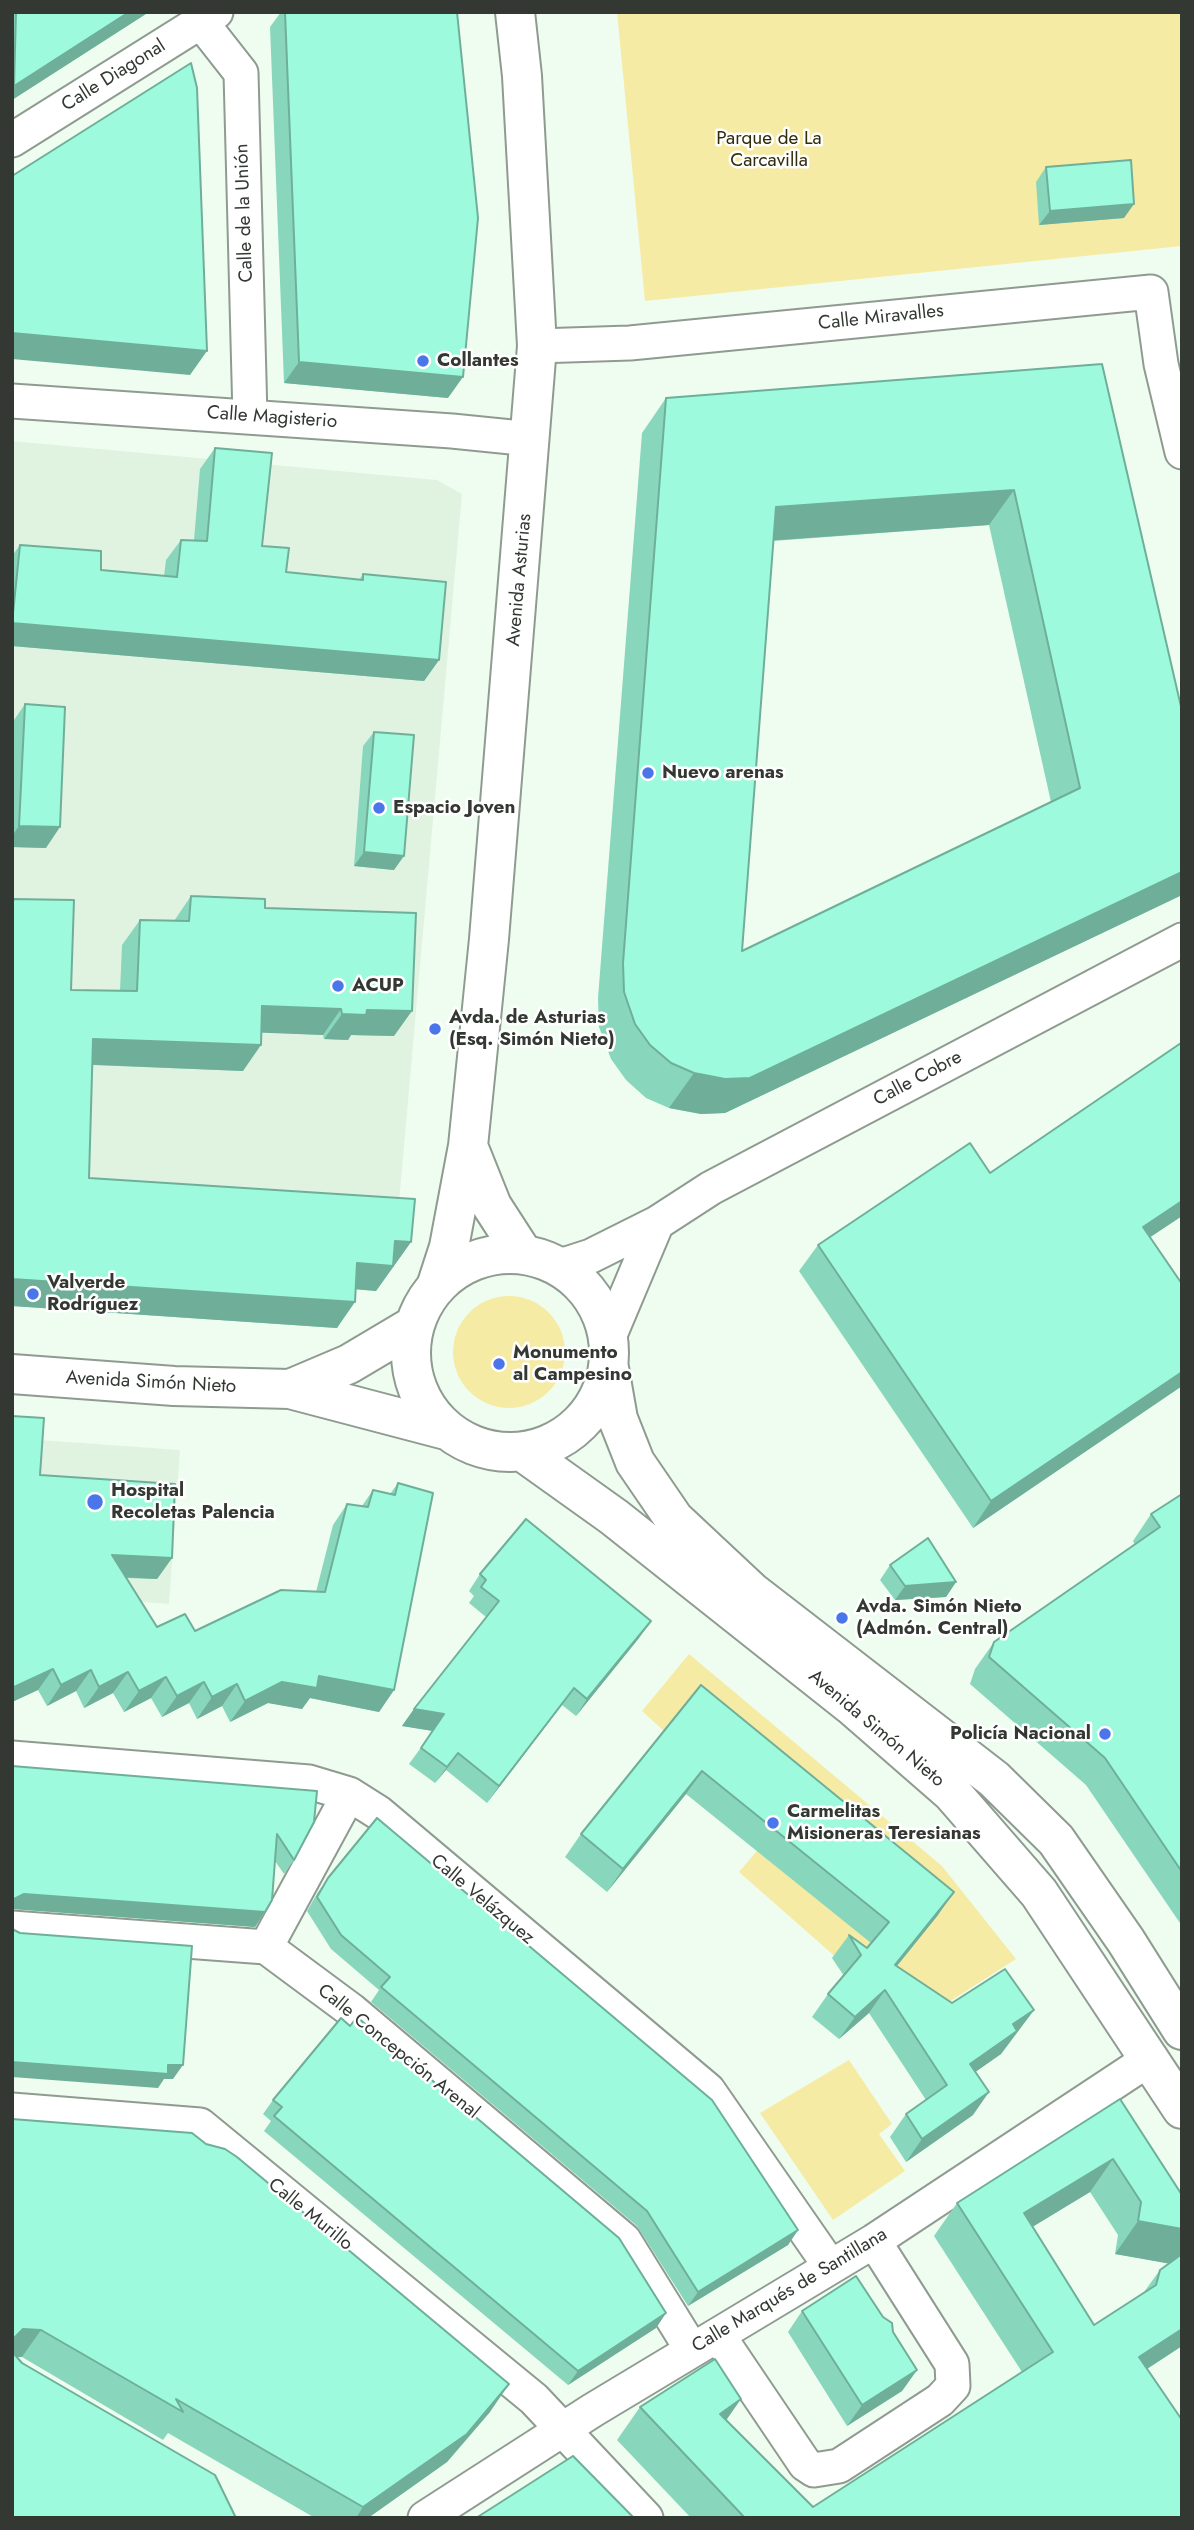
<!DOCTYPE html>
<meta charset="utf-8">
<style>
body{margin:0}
#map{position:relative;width:1194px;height:2530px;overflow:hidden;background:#effdf1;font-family:Jost,sans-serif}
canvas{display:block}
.frame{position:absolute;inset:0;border:14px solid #333833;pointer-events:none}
</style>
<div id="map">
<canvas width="1194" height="2530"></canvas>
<div class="frame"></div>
</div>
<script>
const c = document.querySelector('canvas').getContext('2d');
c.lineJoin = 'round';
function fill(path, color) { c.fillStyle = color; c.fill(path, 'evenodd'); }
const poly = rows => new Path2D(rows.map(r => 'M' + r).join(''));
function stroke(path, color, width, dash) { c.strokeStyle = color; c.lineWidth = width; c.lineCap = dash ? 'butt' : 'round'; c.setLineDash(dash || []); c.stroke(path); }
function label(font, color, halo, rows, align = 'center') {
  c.font = font + ' Jost,sans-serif'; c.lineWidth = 5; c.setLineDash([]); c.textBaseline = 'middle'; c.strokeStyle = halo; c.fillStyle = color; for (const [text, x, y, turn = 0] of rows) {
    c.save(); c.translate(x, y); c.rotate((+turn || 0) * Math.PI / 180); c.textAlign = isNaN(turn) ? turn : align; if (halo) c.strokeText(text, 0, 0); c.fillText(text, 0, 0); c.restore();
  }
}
fill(poly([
 [12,441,437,480,462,494,397,1225,72,1203,12,1014],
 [12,1438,180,1450,169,1604,12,1592]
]), '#e0f3e1');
fill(poly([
 [617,12,1182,12,1182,246,645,301],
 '453 1352a56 56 0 1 1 112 0a56 56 0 1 1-112 0Z',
 [689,1654,942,1866,1016,1959,913,2025,739,1872,757,1851,665,1732,642,1711],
 [849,2060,892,2124,879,2134,905,2171,833,2220,760,2113]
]), '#f6eba4');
const street = poly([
 [201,22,241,73,250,417],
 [12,140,216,12],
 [537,346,630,343,1151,292,1161,364,1182,452],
 [12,401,452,431,531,439],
 [560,1266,591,1256,657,1223,711,1188,1182,940],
 [609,1337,657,1223],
 [12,1758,309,1782,349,1794,379,1813,708,2090,830,2266],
 [12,1928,266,1947,351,2010,624,2240,692,2350],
 [266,1947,349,1794],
 [12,2110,200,2125,534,2399,646,2518],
 [718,2335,805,2464,814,2470,839,2466,940,2400,953,2386,952,2364,874,2241],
 [425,2518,593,2410,874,2241,1151,2058]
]);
const secondary = poly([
 '411 1353a99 99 0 1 1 198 0a99 99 0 1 1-198 0Z',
 [609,1368,618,1419,635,1462,674,1519,752,1592,994,1779,1056,1840,1126,1941,1182,2030],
 [12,1374,174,1386,290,1389,446,1430],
 [290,1389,349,1364,413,1326],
 [523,1452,614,1517,851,1705,952,1793,1039,1893,1182,2109]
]);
const primary = poly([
 [468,1146,492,1206,523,1254],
 [437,1284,449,1247,468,1146,489,939,537,346,522,76,515,12]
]);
stroke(street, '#8f9b90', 37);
stroke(secondary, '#8f9b90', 42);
stroke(primary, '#8f9b90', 42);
stroke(street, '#fff', 33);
stroke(secondary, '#fff', 38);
stroke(primary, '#fff', 38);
fill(poly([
 [12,12,149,12,12,100],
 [281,12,457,12,448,398,284,383,270,27],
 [1046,167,1124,218,1039,225,1036,182],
 [1102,364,1182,711,1182,895,725,1113,701,1114,669,1108,646,1098,626,1080,611,1059,599,1027,598,998,642,433,666,398],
 [989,525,1051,802,742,951,773,541],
 [215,448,262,546,286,572,359,580,363,574,439,660,424,681,12,646,12,556,20,545,101,570,164,576,166,560,181,540,194,540,200,469],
 [25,704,46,848,12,847,12,723],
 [374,732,394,870,354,866,363,746],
 [191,896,265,908,394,1036,351,1035,348,1040,324,1039,323,1035,261,1032,243,1071,92,1065,89,1178,411,1242,376,1291,356,1289,337,1328,12,1306,12,899,71,990,120,991,122,945,140,920,174,921],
 [1182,1044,1182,1216,1150,1237,1182,1284,1182,1386,973,1528,799,1271,818,1245,990,1173],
 [12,1416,40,1475,172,1558,157,1579,126,1578,157,1627,195,1631,316,1592,333,1525,347,1504,362,1506,373,1490,390,1494,398,1483,394,1690,379,1712,310,1698,302,1709,268,1703,230,1722,222,1706,197,1719,189,1703,162,1717,151,1698,124,1712,113,1693,84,1708,76,1691,47,1706,38,1690,12,1702],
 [1182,1494,1182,1926,1086,1785,970,1684,975,1669,994,1642,1135,1545,1133,1541,1151,1514],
 [890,1565,956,1582,946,1597,895,1600,880,1580],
 [480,1574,639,1638,576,1716,562,1705,487,1803,446,1770,435,1783,409,1764,433,1731,402,1726,414,1709,486,1617,469,1603,474,1596,469,1591],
 [701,1685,938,1915,897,1966,952,2003,1034,2010,1001,2054,975,2072,973,2115,906,2162,890,2137,906,2114,926,2100,869,2013,839,2039,812,2017,828,1994,844,1976,832,1958,849,1935,867,1948,871,1943,686,1794,607,1892,565,1857,581,1834],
 [12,1766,317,1791,294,1860,284,1874,275,1861,265,1912,255,1927,12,1909],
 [328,1878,798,2230,788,2245,688,2306,637,2226,371,2002,379,1990,331,1949,307,1911,318,1892],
 [1120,2099,1182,2195,1182,2346,1147,2369,1182,2518,691,2518,617,2440,640,2407,726,2420,813,2507,1022,2372,934,2236,957,2203],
 [1090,2192,1118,2235,1115,2254,1169,2263,1160,2270,1144,2292,1094,2325,1032,2227],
 [273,2100,666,2313,656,2328,568,2385,264,2131,271,2121,263,2114],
 [12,2119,490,2412,447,2462,368,2518,315,2518,168,2433,163,2440,22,2357,17,2357,22,2363,12,2518],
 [802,2311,893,2332,917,2370,902,2391,847,2426,788,2332]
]), '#88d7bd');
fill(poly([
 [129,12,149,12,12,100,12,89,14,86],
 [1134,204,1124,218,1039,225,1050,211],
 [12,333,207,351,190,375,12,359],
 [299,362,463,377,448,398,284,383],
 [1014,490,989,525,751,542,776,507],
 [12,623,439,660,424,681,12,646],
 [19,826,60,827,46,848,12,847,12,836],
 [364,852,404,856,394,870,354,866],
 [1182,872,1182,895,725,1113,701,1114,669,1108,694,1073],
 [262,1006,341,1009,323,1035,244,1032],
 [367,1010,412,1011,394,1036,351,1035,348,1040,324,1039,342,1014],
 [93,1039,261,1045,243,1071,75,1064],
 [1182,1201,1182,1216,1125,1254,1143,1227],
 [395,1241,411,1242,376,1291,340,1288,357,1263],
 [12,1279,355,1302,337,1328,12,1306],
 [1182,1372,1182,1386,973,1528,991,1501],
 [112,1555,172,1558,157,1579,98,1576],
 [956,1582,946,1597,895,1600,905,1586],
 [651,1621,639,1638,576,1716,587,1699],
 [53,1669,38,1690,12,1702,12,1688],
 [91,1670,76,1691,47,1706,61,1685],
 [128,1672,113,1693,84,1708,99,1687],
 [319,1676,394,1690,379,1712,310,1698,302,1709,268,1703,230,1722,245,1701,282,1682],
 [166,1677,151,1698,124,1712,139,1691],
 [204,1682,189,1703,162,1717,177,1696],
 [237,1684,222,1706,197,1719,212,1697],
 [574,1688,562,1705,487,1803,499,1786],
 [414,1709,444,1714,433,1731,402,1726],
 [458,1753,446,1770,435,1783,447,1767],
 [702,1771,686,1794,607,1892,623,1869],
 [954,1892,938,1915,879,1988,895,1965],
 [24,1894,265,1912,255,1927,12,1909,12,1900],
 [885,1990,869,2013,839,2039,855,2017],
 [1034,2010,1001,2054,954,2087,970,2064,1013,2024],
 [12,2062,168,2065,183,2065,173,2079,164,2079,158,2088,12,2077],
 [989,2092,973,2115,906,2162,922,2139],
 [1113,2159,1090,2192,1001,2246,1024,2213],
 [1138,2221,1182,2229,1182,2266,1115,2254],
 [798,2230,788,2245,688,2306,698,2292],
 [666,2313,656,2328,568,2385,578,2371],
 [23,2329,41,2330,22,2357,12,2357,12,2340],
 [1182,2329,1182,2346,1116,2389,1139,2357],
 [917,2370,902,2391,847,2426,862,2405],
 [509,2384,490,2412,447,2462,368,2518,356,2518,363,2507],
 [741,2399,718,2432,720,2414]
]), '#6faf9a');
const building = poly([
 [16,12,129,12,14,86,16,12],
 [285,12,457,12,478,218,463,377,299,362,285,12],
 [191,63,197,88,207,351,12,333,12,176,191,63],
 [1131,160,1134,204,1050,211,1046,167,1131,160],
 [1102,364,1182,711,1182,872,750,1078,725,1079,694,1073,671,1063,650,1045,635,1024,624,992,623,963,666,398,1102,364],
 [1014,490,1080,788,742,951,776,507,1014,490],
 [215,448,272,453,262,546,289,548,286,572,363,580,363,574,446,582,439,660,12,623,20,545,101,551,101,570,177,577,181,540,207,541,215,448],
 [25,704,65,707,60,827,19,826,25,704],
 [374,732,414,735,404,856,364,852,374,732],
 [191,896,265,899,265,908,416,913,412,1011,367,1010,366,1015,342,1014,341,1009,262,1006,261,1045,93,1039,89,1178,415,1199,411,1242,395,1241,393,1266,357,1263,355,1302,12,1279,12,899,74,900,71,990,137,991,140,920,189,921,191,896],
 [1181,1043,1182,1044,1182,1201,1143,1227,1182,1284,1182,1372,991,1501,818,1245,970,1143,990,1173,1181,1043],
 [12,1416,44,1418,40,1475,175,1484,172,1558,112,1555,157,1627,185,1614,195,1631,281,1590,325,1592,347,1504,368,1507,373,1490,395,1495,398,1483,433,1493,394,1690,319,1676,317,1688,282,1682,245,1701,237,1684,212,1697,204,1682,177,1696,166,1677,139,1691,128,1672,99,1687,91,1670,61,1685,53,1669,12,1688,12,1416],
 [1182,1494,1182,1872,1105,1758,989,1657,994,1642,1160,1527,1151,1514,1182,1494],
 [526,1519,651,1621,587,1699,574,1688,499,1786,458,1753,447,1767,421,1748,444,1714,414,1709,499,1601,481,1587,486,1580,480,1574,526,1519],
 [928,1538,956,1582,905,1586,890,1565,928,1538],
 [701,1685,954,1892,895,1965,952,2003,1005,1969,1034,2010,1013,2024,1017,2031,970,2064,989,2092,922,2139,906,2114,947,2085,885,1990,855,2017,828,1994,861,1955,849,1935,867,1948,889,1922,702,1771,623,1869,581,1834,701,1685],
 [12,1766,317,1791,314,1822,294,1860,277,1834,272,1900,265,1912,24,1894,12,1900,12,1766],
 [377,1818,712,2100,798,2230,698,2292,647,2211,381,1987,390,1977,341,1935,317,1897,328,1878,377,1818],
 [12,1929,20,1933,192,1946,183,2065,168,2065,168,2074,12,2062,12,1929],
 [357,2017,619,2238,666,2313,578,2371,274,2116,282,2107,273,2100,341,2018,350,2026,357,2017],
 [1120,2099,1182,2195,1182,2229,1138,2221,1141,2202,1113,2159,1024,2213,1094,2325,1156,2285,1160,2270,1182,2254,1182,2329,1139,2357,1182,2420,1182,2518,745,2518,640,2407,715,2359,741,2399,720,2414,813,2507,1053,2352,957,2203,1120,2099],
 [12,2119,192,2133,206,2144,225,2149,237,2157,509,2384,467,2434,363,2507,176,2399,183,2412,41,2330,23,2329,15,2337,15,2355,22,2363,215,2475,236,2518,12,2518,12,2119],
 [856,2276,883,2317,892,2323,893,2332,917,2370,862,2405,802,2311,856,2276],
 [573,2456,634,2518,476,2518,573,2456]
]);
fill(building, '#9efadc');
stroke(building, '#6faf9a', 2);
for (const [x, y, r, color] of [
 [423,361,7,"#4a76e9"],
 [648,773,7,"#4a76e9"],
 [379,808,7,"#4a76e9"],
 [338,986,7,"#4a76e9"],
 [435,1029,7,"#4a76e9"],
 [33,1294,7,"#4a76e9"],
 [499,1364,7,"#4a76e9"],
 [95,1502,9,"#4a76e9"],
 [842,1618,7,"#4a76e9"],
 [1105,1734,7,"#4a76e9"],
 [773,1823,7,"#4a76e9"]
]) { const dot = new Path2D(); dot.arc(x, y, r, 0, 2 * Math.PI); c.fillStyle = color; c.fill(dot); stroke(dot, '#fff', 2.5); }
label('19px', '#333833', '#fff', [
 ["Calle Diagonal",114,76,-32],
 ["Calle de la Unión",245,213,-92],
 ["Calle Miravalles",881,318,-6],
 ["Calle Magisterio",272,418,4],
 ["Avenida Asturias",520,580,-85],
 ["Calle Cobre",918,1079,-28],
 ["Avenida Simón Nieto",151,1383,3],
 ["Avenida Simón Nieto",876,1729,40],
 ["Calle Velázquez",482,1900,40],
 ["Calle Concepción Arenal",398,2052,39],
 ["Calle Murillo",310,2215,39],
 ["Calle Marqués de Santillana",790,2291,-31]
]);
label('19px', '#312c09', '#fff', [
 ["Parque de La",769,139],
 ["Carcavilla",769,161]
]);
label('bold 19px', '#333833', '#fff', [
 ["Collantes",437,361],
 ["Nuevo arenas",662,773],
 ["Espacio Joven",393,808],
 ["ACUP",352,986],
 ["Avda. de Asturias",449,1018],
 ["(Esq. Simón Nieto)",449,1040],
 ["Valverde",47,1283],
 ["Rodríguez",47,1305],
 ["Monumento",513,1353],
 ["al Campesino",513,1375],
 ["Hospital",111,1491],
 ["Recoletas Palencia",111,1513],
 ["Avda. Simón Nieto",856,1607],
 ["(Admón. Central)",856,1629],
 ["Policía Nacional",1091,1734,"right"],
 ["Carmelitas",787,1812],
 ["Misioneras Teresianas",787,1834]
], 'left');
</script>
